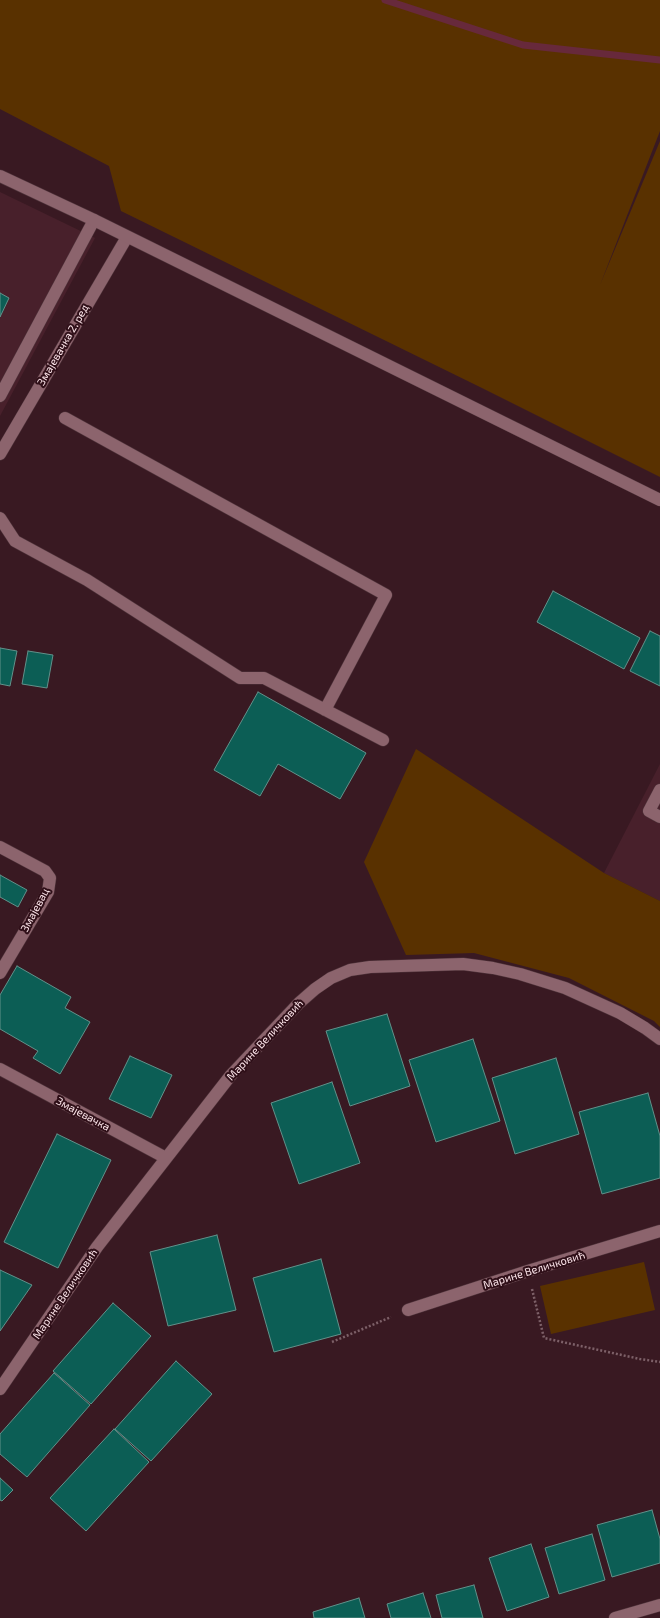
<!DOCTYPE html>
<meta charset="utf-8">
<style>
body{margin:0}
canvas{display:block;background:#391922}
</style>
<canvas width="660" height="1618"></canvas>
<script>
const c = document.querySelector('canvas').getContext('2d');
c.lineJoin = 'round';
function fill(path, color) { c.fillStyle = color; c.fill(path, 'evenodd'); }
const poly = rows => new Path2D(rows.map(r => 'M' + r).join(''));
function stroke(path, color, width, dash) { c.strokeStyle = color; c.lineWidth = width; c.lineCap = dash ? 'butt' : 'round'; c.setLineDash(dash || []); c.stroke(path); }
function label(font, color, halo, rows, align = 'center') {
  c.font = font + ' "Exo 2",sans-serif'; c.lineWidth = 4; c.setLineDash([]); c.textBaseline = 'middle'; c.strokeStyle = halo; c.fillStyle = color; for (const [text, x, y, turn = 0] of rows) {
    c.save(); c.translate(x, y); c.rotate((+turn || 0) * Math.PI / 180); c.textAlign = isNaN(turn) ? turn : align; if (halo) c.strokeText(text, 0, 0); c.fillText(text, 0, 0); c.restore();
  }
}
fill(poly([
 [0,192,95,238,0,416],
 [660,764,660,901,604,873]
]), '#48202b');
fill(poly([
 [0,0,660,0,660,131,600,285,660,141,660,477,482,388,121,211,109,166,0,109],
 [416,749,604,873,660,901,660,1027,654,1021,569,978,474,953,406,955,364,862],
 [644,1262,655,1310,551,1334,540,1286]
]), '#593100');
stroke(poly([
 [385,0,523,45,660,60]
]), '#67293b', 7);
const building = poly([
 [0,293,9,298,0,317,0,293],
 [553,591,640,638,624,669,537,622,553,591],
 [650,631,660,636,660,686,630,671,650,631],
 [0,648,17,651,10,686,0,684,0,648],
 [28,651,53,655,47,688,22,684,28,651],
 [258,692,366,753,340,799,278,764,260,796,214,770,258,692],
 [0,875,27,890,18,907,0,897,0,875],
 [17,966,71,997,65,1008,90,1022,60,1074,33,1058,38,1051,0,1029,0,995,17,966],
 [387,1014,410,1086,350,1106,326,1031,387,1014],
 [473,1039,500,1121,436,1142,409,1060,473,1039],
 [130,1056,172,1075,151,1118,109,1099,130,1056],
 [556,1058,579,1134,515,1154,492,1078,556,1058],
 [332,1082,360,1163,299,1184,271,1103,332,1082],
 [648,1093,660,1136,660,1178,602,1194,579,1112,648,1093],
 [57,1134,111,1160,58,1268,4,1242,57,1134],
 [217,1235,236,1310,168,1326,150,1252,217,1235],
 [321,1259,341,1334,274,1352,253,1278,321,1259],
 [0,1270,32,1285,0,1331,0,1270],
 [113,1303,151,1336,91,1404,53,1371,113,1303],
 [176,1361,212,1394,151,1461,115,1429,176,1361],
 [54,1373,90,1405,27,1477,0,1454,0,1434,54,1373],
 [114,1429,149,1462,86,1531,50,1498,114,1429],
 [0,1478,13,1490,2,1501,0,1500,0,1478],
 [652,1510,660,1539,660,1563,612,1577,597,1525,652,1510],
 [592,1534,605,1580,559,1594,545,1548,592,1534],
 [531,1544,549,1597,507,1611,489,1558,531,1544],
 [474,1585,483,1618,442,1618,436,1595,474,1585],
 [423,1593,431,1618,391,1618,387,1604,423,1593],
 [359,1598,365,1618,314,1618,313,1612,359,1598]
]);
fill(building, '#0c5e55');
stroke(building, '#61918a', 1);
const service = poly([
 [0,396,94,220],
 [65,418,386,595,325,710],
 [0,518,15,541,87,580,240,678,264,678,383,740],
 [660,790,649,811,660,817]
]);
const minor = poly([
 [0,454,127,237],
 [0,847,45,871,50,878,48,892,0,973],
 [0,1069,166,1158],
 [408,1310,528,1271,660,1231],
 [0,1389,97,1247,231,1075,299,1003,315,989,331,978,350,970,370,967,463,964,493,968,520,974,565,988,620,1013,645,1028,660,1039],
 [615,1618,660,1605]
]);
const secondary = poly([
 [0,176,94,220,660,500]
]);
stroke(service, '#50353c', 13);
stroke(minor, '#50353c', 13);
stroke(secondary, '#50353c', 13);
stroke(poly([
 [532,1289,544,1338,640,1359,660,1362],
 [332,1342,391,1317]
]), '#7d6068', 2.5, [2, 2]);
stroke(service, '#8c646d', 12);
stroke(minor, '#8c646d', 12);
stroke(secondary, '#8c646d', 12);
label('11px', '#fde6eb', '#2f0f18', [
 ["Змајевачка 2. ред",63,345,-60],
 ["Змајевац",35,910,-62],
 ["Марине Величковић",265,1040,-47],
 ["Змајевачка",83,1114,28],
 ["Марине Величковић",534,1270,-17],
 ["Марине Величковић",65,1294,-56]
]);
</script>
